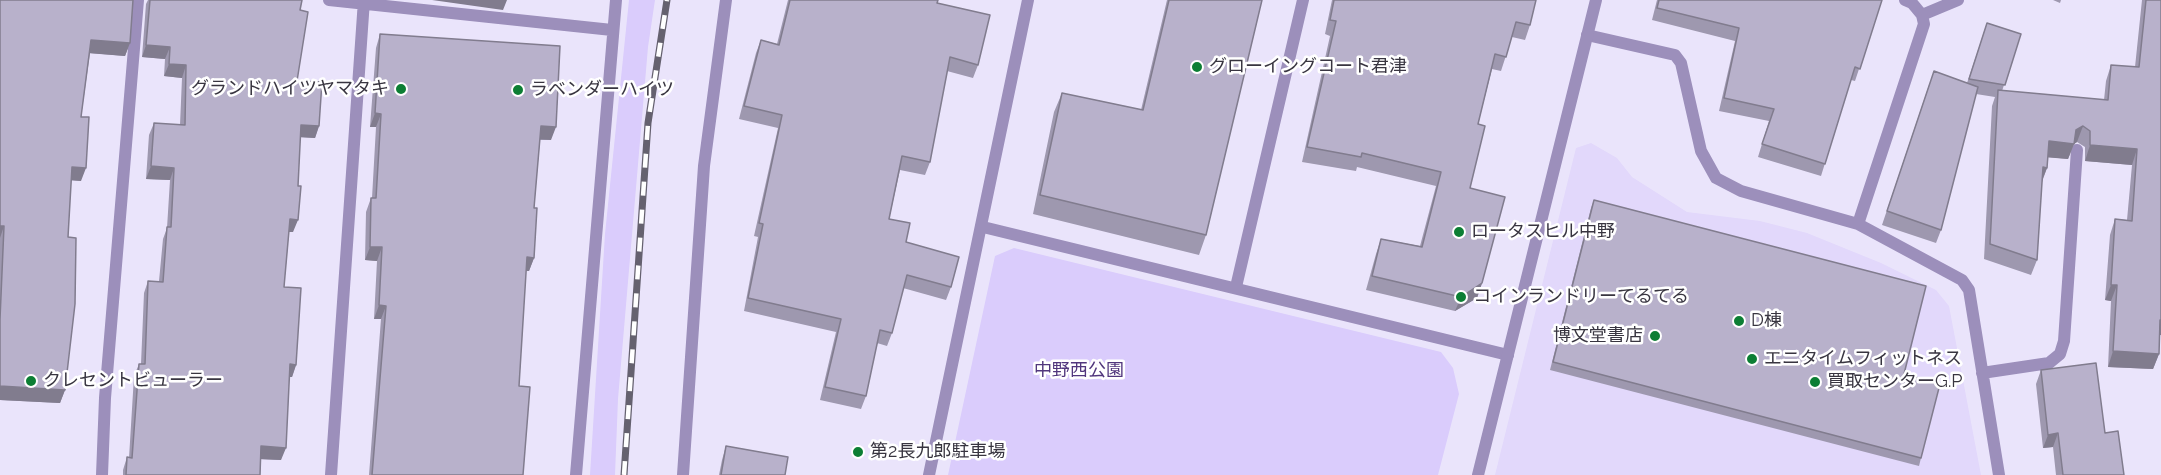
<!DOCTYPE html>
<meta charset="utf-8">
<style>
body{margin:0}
canvas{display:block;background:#eae4fb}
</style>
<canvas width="2161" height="475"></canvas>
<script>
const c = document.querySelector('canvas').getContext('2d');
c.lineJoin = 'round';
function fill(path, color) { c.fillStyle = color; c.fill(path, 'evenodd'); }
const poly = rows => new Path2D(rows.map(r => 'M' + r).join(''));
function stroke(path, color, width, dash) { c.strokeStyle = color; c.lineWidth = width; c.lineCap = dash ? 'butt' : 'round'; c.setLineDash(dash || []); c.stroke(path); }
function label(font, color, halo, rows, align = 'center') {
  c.font = font + ' Raleway,"Noto Sans JP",sans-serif'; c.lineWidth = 5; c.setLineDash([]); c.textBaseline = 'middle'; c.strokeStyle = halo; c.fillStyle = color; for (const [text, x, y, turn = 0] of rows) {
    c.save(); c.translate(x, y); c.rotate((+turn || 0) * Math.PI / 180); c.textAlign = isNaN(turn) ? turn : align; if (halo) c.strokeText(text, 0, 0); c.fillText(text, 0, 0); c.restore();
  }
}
fill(poly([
 [1591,143,1617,158,1632,177,1687,212,1760,221,1807,233,1881,263,1936,290,1949,306,1981,475,1495,475,1576,148]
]), '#e2d8fb');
fill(poly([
 [629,0,655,0,648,47,618,399,615,475,590,475,605,234],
 [1014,248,1441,352,1453,368,1459,394,1438,475,948,475,995,256]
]), '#daccfc');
stroke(poly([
 [329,0,612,30],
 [1922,15,1958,0],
 [1587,35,1675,55,1681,63,1701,151,1716,178,1741,191,1858,224,1962,280,1969,290,1999,475],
 [1858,224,1924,24,1922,15,1912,3,1905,0],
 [983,227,1508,355],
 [1236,287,1303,0],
 [1982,373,2049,363,2060,354,2064,341,2077,150],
 [102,475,105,398,138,0],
 [331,475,364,0],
 [576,475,616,0],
 [683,475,704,166,726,0],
 [929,475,1028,0]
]), '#9c8fbb', 12);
stroke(poly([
 [1478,475,1596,0]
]), '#9c8fbb', 12);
const rail = poly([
 [624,475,648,123,667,0]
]);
stroke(rail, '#65616f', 7);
stroke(rail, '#fff', 4.5, [14]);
fill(poly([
 [0,0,130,43,125,56,90,53,81,117,81,181,71,180,68,237,65,390,60,403,0,400],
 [148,0,302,0,300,10,297,81,319,126,315,138,300,137,293,232,289,232,284,287,296,365,292,377,289,377,281,460,261,459,260,475,123,475,123,470,127,457,129,458,134,376,139,364,141,364,144,293,148,281,159,281,163,239,167,228,170,180,146,179,149,135,154,123,180,125,182,78,164,76,165,59,142,57,146,4],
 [788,0,938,0,937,3,978,65,973,78,947,71,930,162,925,175,900,170,889,219,906,242,951,287,946,300,903,288,892,333,887,346,877,343,866,396,861,409,820,400,836,332,744,311,758,237,754,236,778,128,739,119,756,53,761,40,777,44],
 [1167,0,1262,0,1206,235,1199,255,1033,214,1054,112,1062,93,1141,110],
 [1332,0,1536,0,1530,25,1525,40,1512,37,1501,71,1492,69,1478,124,1470,188,1482,283,1477,298,1455,311,1366,290,1376,254,1381,239,1420,246,1436,186,1357,167,1356,171,1302,162,1330,36,1325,34],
 [1657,0,1882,0,1855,81,1851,80,1821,176,1758,157,1769,121,1719,111,1735,41,1652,20],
 [2053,0,2061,0,2060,3],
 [2142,0,2161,0,2161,335,2159,335,2159,354,2153,369,2108,367,2111,301,2105,300,2110,235,2115,219,2127,220,2132,165,2085,161,2085,147,2077,142,2074,144,2068,159,2048,157,2047,168,2042,182,2037,260,2031,275,1984,259,1992,106,1995,97,1976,94,1941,230,1936,243,1882,225,1929,85,1967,83,1987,23,2021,34,2002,91,2104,100,2106,81,2111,65,2135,67],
 [380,34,551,140,540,140,534,208,534,258,529,271,526,271,519,386,523,475,369,475,381,319,374,319,377,261,365,260,366,212,371,198,372,198,376,127,370,127,376,48],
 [1594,200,1921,458,1919,466,1550,370,1591,208],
 [2041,370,2105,433,2124,475,2056,475,2053,447,2043,448,2036,384],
 [726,446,785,475,719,475,722,460]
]), '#9e98af');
fill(poly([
 [432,0,507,0,503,10],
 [91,40,130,43,125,56,87,53],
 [146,45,170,47,165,59,142,57],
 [169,64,186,65,182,78,164,76],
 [375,113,381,114,376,127,370,127],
 [301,125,319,126,315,138,297,137],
 [541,126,556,127,551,140,537,139],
 [2083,126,2077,142,2074,144,2068,159,2043,157,2049,141,2076,130],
 [2090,145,2137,149,2132,165,2085,161],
 [151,166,174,168,170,180,146,179],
 [72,167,86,168,81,181,67,180],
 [2043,167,2047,168,2041,183],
 [290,219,298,220,293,232,286,232],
 [0,226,4,226,0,238],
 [370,247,382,247,377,261,365,260],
 [527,257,534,258,529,271,522,271],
 [1482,283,1477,298,1455,311,1461,297],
 [2111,285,2117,285,2111,301,2105,300],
 [379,305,386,306,381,319,374,319],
 [2160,320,2161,320,2161,335,2154,336],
 [2113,351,2159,354,2153,369,2108,367],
 [290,364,296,365,292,377,285,377],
 [0,386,65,390,60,403,0,400],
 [2058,433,2053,447,2043,448,2048,435],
 [261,446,286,448,281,460,257,459]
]), '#817c8e');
const building = poly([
 [0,0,133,0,130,43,91,40,81,117,89,117,86,168,72,167,68,237,76,238,75,304,65,390,0,386,0,319,4,226,0,226,0,0],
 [150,0,302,0,300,10,308,12,297,81,322,82,319,126,301,125,298,186,301,186,298,220,290,219,284,287,301,288,296,365,290,364,286,448,261,446,260,475,126,475,127,457,132,458,139,364,145,364,148,281,163,282,167,227,171,227,174,168,151,166,154,123,185,125,186,65,169,64,170,47,146,45,150,0],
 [790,0,938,0,937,3,990,15,978,65,950,57,930,162,902,156,889,219,910,223,906,242,959,257,951,287,907,275,892,333,880,330,866,396,825,387,841,319,748,298,763,224,759,223,782,115,744,106,761,40,779,45,790,0],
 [1169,0,1262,0,1206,235,1040,195,1062,93,1143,110,1169,0],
 [1334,0,1536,0,1530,25,1516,22,1506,57,1495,54,1478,124,1485,126,1470,188,1505,197,1482,283,1461,297,1372,276,1381,239,1422,247,1441,172,1362,153,1361,157,1307,147,1336,21,1330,20,1334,0],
 [1659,0,1882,0,1860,69,1855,67,1825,164,1762,144,1774,109,1724,98,1739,28,1657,8,1659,0],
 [2146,0,2161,0,2161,320,2160,320,2159,354,2113,351,2117,285,2111,285,2115,219,2132,221,2137,149,2090,145,2090,131,2083,126,2076,130,2074,144,2049,141,2047,168,2043,167,2037,260,1990,244,1998,90,2108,100,2111,65,2139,67,2146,0],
 [1987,23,2021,34,2005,85,1969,79,1987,23],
 [380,34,560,46,556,127,541,126,534,208,537,208,534,258,527,257,519,386,530,387,523,475,372,475,386,306,379,305,382,247,370,247,371,198,376,198,381,114,375,113,380,34],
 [1934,71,1978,87,1941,230,1887,211,1934,71],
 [1594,200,1926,286,1904,374,1940,384,1921,458,1553,362,1594,200],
 [2096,363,2105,433,2118,431,2124,475,2063,475,2058,433,2048,435,2041,370,2096,363],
 [726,446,788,457,785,475,721,475,726,446]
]);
fill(building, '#b8b1cb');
stroke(building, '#817c8e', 1.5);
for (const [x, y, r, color] of [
 [1197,67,6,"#0c7e34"],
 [401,89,6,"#0c7e34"],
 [518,90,6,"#0c7e34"],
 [1459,232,6,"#0c7e34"],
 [1461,297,6,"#0c7e34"],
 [1739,321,6,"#0c7e34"],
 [1655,336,6,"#0c7e34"],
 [1752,359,6,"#0c7e34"],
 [31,381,6,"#0c7e34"],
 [1815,382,6,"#0c7e34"],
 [858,452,6,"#0c7e34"]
]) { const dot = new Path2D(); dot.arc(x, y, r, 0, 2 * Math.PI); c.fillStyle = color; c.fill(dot); stroke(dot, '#fff', 2); }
label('18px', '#383540', '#fff', [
 ["グローイングコート君津",1209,67],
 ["グランドハイツヤマタキ",389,89,"right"],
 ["ラベンダーハイツ",530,90],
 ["ロータスヒル中野",1471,232],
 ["コインランドリーてるてる",1473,297],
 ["D棟",1751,321],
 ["博文堂書店",1643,336,"right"],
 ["エニタイムフィットネス",1764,359],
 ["クレセントビューラー",43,381],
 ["買取センターG.P",1827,382],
 ["第2長九郎駐車場",870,452]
], 'left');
label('18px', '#51367d', '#fff', [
 ["中野西公園",1079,371]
]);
</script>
